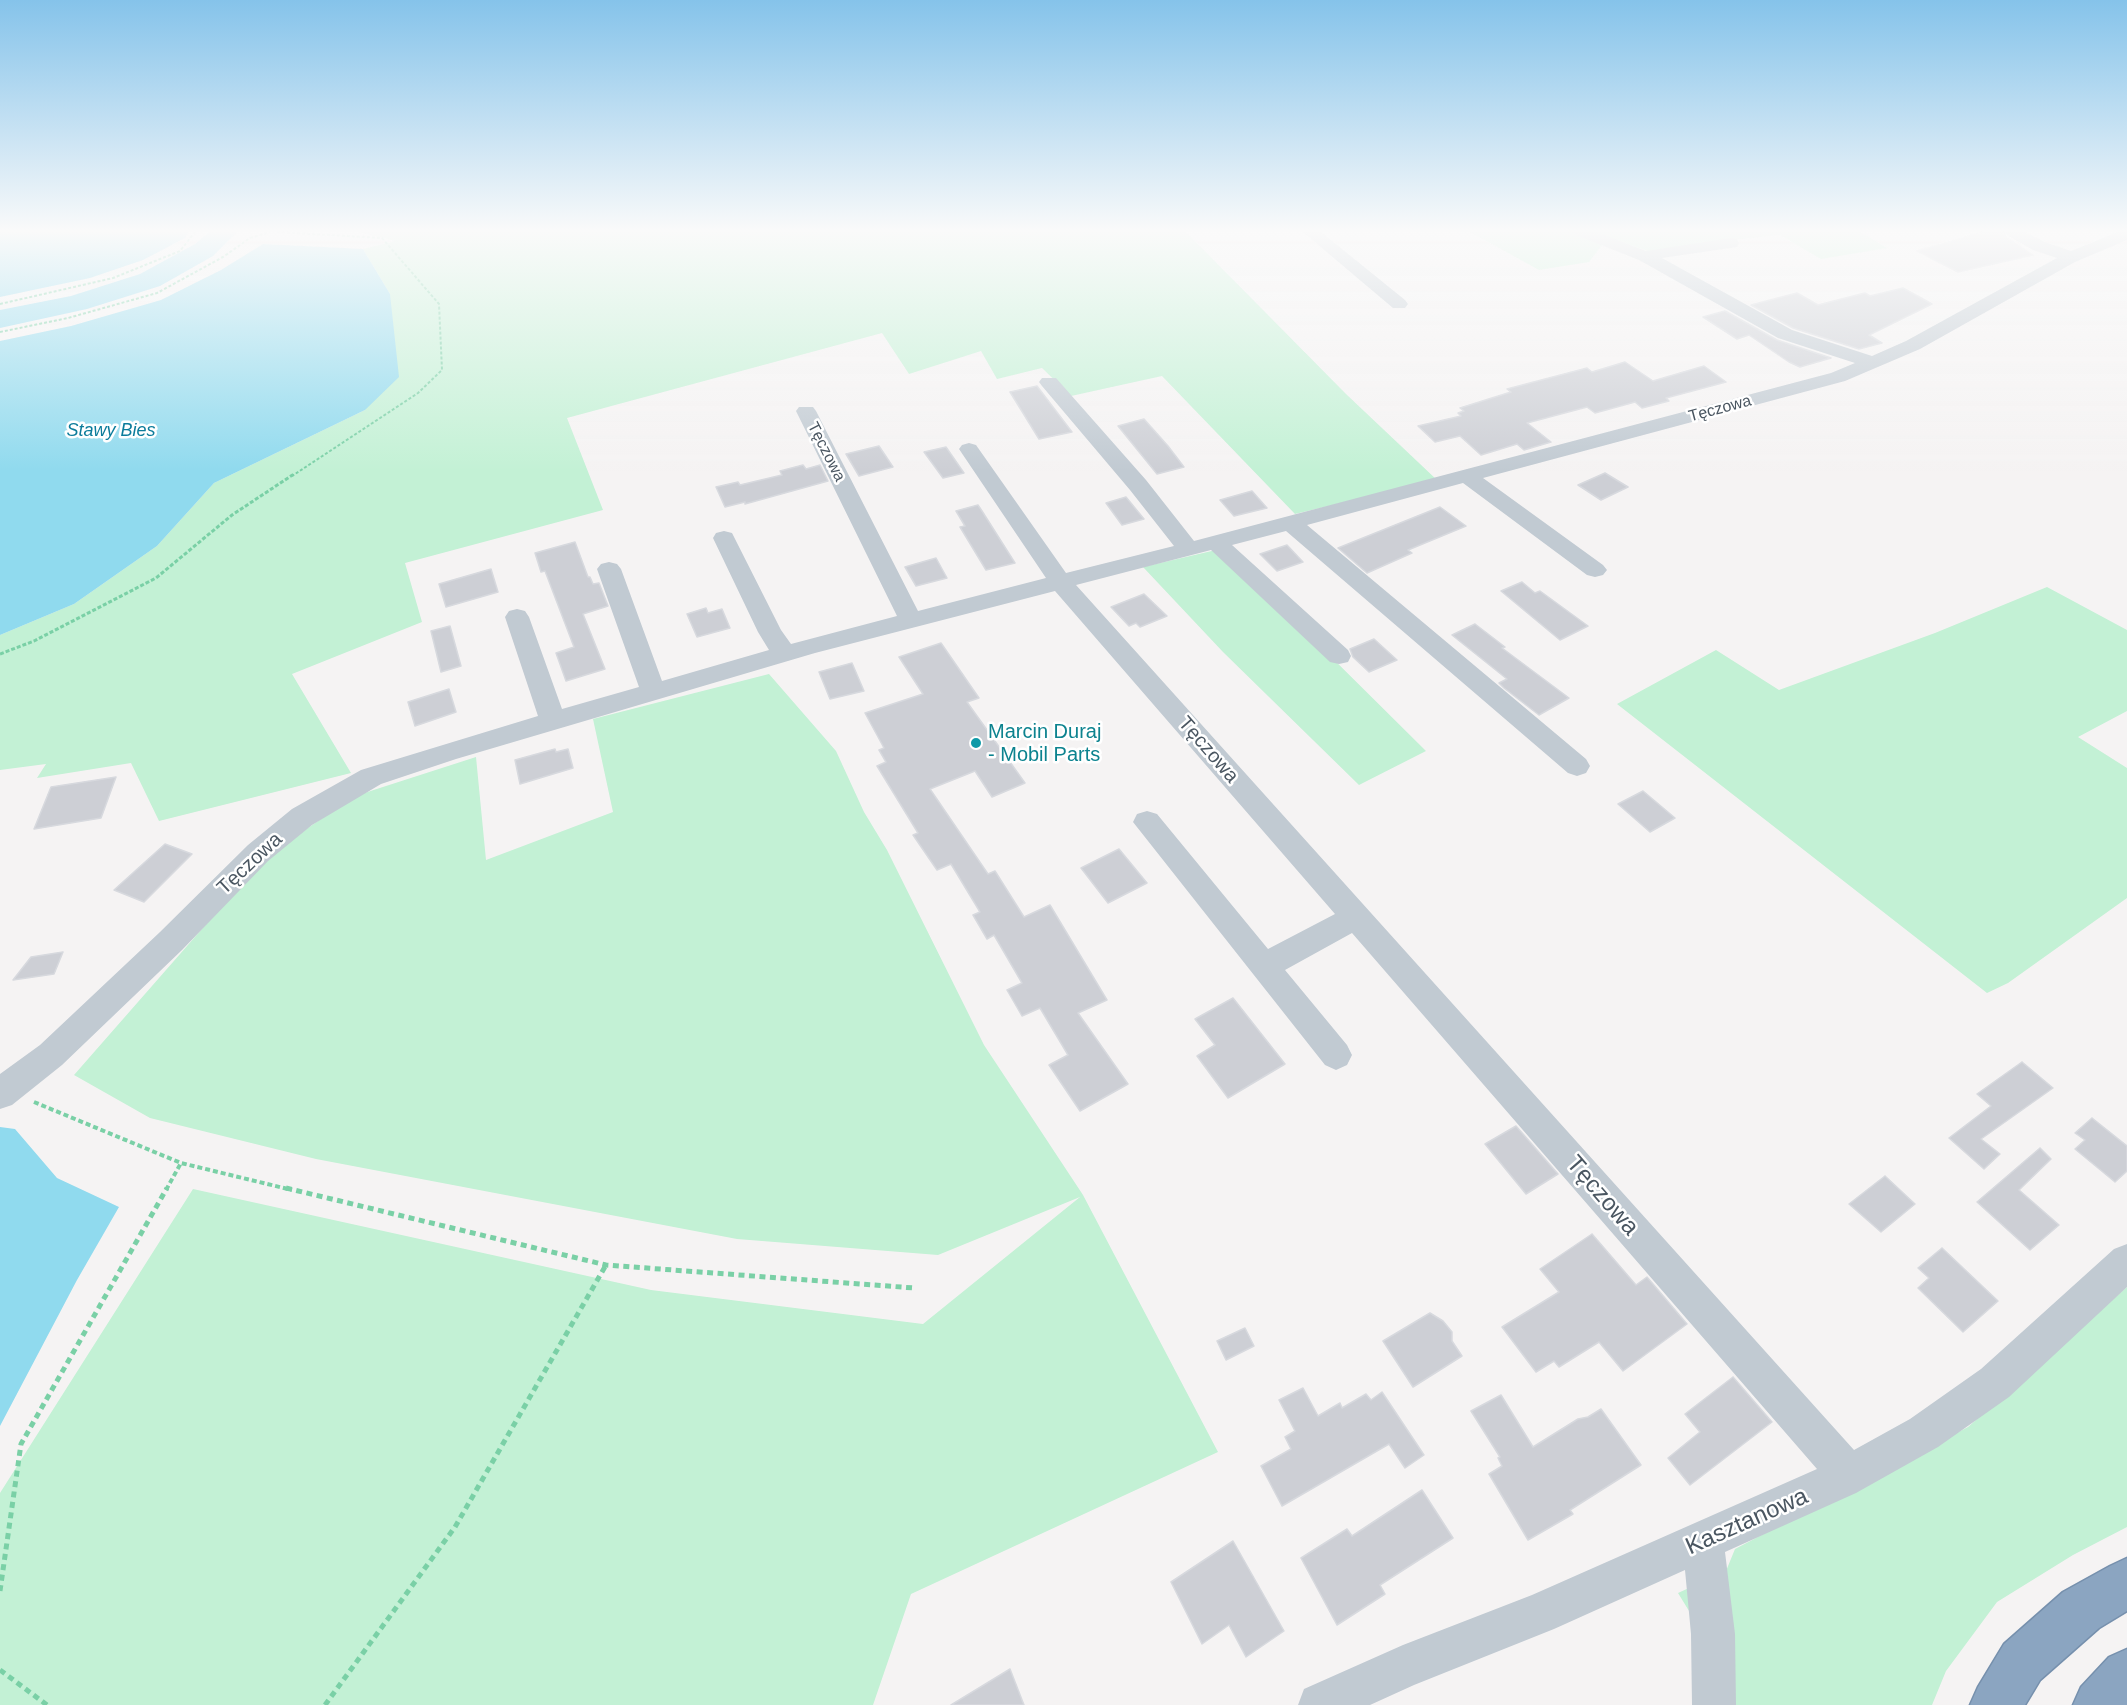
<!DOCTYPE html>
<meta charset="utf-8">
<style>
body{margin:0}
canvas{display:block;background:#f5f3f3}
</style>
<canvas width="2127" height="1705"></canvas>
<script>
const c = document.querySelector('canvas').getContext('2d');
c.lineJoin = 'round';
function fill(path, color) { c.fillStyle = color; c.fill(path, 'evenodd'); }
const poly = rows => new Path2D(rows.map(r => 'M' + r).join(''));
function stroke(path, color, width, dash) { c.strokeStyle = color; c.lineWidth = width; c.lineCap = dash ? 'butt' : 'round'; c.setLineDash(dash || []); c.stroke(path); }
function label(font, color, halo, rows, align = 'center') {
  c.font = font + ' Arial,sans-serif'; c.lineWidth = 5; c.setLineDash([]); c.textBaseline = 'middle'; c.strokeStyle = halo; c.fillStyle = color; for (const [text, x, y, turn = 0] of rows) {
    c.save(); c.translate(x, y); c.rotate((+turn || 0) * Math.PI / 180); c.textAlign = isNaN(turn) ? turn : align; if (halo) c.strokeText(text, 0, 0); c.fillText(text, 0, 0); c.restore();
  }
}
fill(poly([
 [358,232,1186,232,1346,394,1437,480,1295,514,1162,376,1071,396,1042,368,997,379,981,351,909,374,882,333,567,418,603,510,405,563,422,622,292,674,351,773,159,821,131,763,37,778,46,764,0,770,0,635,74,604,157,546,214,483,365,410,390,294,363,249,395,241],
 [1470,232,1572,232,1614,245,1602,245,1589,262,1539,270],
 [1593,232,1861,232,1887,248,1821,259,1780,235,1723,241,1651,252],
 [1216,550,1304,630,1426,751,1359,785,1223,652,1143,567],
 [2047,587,2127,630,2127,711,2078,737,2127,768,2127,898,2008,983,1987,993,1617,704,1716,650,1779,690,1935,633],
 [769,674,836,751,864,812,887,850,984,1045,1083,1195,1218,1452,911,1594,873,1705,0,1705,0,1493,193,1189,651,1290,923,1324,1080,1197,938,1255,737,1239,316,1159,150,1118,74,1075,265,857,355,796,476,757,486,860,613,812,593,719],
 [2127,1287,2127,1527,2073,1555,1997,1602,1946,1671,1932,1705,1698,1705,1697,1624,1678,1593,1726,1571,1735,1549,1968,1427]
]), '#c3f1d5');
fill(poly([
 [0,232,188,232,185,238,143,260,90,278,0,297],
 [263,244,363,249,390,294,399,377,365,410,214,483,157,546,74,604,0,635,0,341,71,326,161,300,221,270],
 [0,1127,15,1129,57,1178,119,1207,77,1280,0,1426]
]), '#90daee');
fill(poly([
 [209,232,237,232,213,256,160,286,87,309,0,328,0,310,71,296,140,274,195,244,209,232]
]), '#90daee');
const building = poly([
 [1983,232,2003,232,2006,237,2033,255,1958,272,1917,251,1983,232],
 [1903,288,1932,304,1869,335,1882,343,1859,349,1793,328,1751,305,1797,293,1818,305,1865,293,1870,296,1903,288],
 [1725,311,1777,340,1831,358,1800,367,1789,362,1749,335,1737,339,1703,317,1725,311],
 [1625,362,1653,381,1704,366,1726,382,1666,398,1669,401,1642,408,1635,402,1595,413,1587,407,1527,423,1551,442,1524,450,1517,444,1481,455,1460,436,1435,442,1418,426,1461,416,1458,413,1464,411,1460,408,1511,392,1507,389,1587,368,1592,372,1625,362],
 [1037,386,1072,432,1039,439,1010,392,1037,386],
 [1144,419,1168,446,1184,467,1157,474,1118,426,1144,419],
 [879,446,893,467,859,476,846,454,879,446],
 [946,447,964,473,943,478,924,452,946,447],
 [803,465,806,469,820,465,828,481,745,504,745,502,725,507,716,487,738,482,740,485,782,475,780,471,803,465],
 [1605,473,1628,487,1601,500,1578,485,1605,473],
 [1252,491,1267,508,1234,516,1220,500,1252,491],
 [1126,497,1144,519,1122,525,1106,503,1126,497],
 [978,505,982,511,1015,563,986,570,960,527,965,526,956,511,978,505],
 [1440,507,1466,526,1408,550,1412,553,1367,573,1338,548,1440,507],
 [575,542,588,577,590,577,593,584,599,583,608,606,583,614,605,669,566,681,556,653,574,647,545,571,541,572,535,553,575,542],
 [1287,545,1303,562,1277,571,1260,554,1287,545],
 [936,558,947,578,916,586,905,567,936,558],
 [491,569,498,592,446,607,439,584,491,569],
 [1522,582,1535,593,1540,591,1588,626,1560,640,1501,591,1522,582],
 [1144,594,1167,616,1140,627,1136,623,1129,626,1111,607,1144,594],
 [706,608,708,613,722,609,730,628,697,637,687,614,706,608],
 [1475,624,1505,647,1502,648,1569,698,1539,715,1504,688,1499,683,1507,679,1452,635,1475,624],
 [450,626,461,666,441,672,431,631,450,626],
 [1374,639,1397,660,1369,672,1353,657,1350,649,1374,639],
 [941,643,979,698,967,702,1025,783,992,797,975,771,930,789,988,874,995,871,1024,917,1050,905,1107,1000,1078,1013,1128,1084,1080,1111,1049,1065,1068,1055,1040,1008,1022,1016,1007,990,1022,983,994,935,987,939,973,915,980,912,951,864,937,870,913,835,918,833,877,766,886,762,879,750,884,748,865,713,923,694,899,657,941,643],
 [852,663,864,691,830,699,819,672,852,663],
 [449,689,456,712,415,726,408,702,449,689],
 [555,749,556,752,568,749,573,768,520,784,515,760,555,749],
 [116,777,101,818,34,829,51,787,116,777],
 [1643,791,1675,818,1650,832,1618,804,1643,791],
 [165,844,192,854,144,902,114,890,165,844],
 [1119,849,1147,883,1108,903,1081,868,1119,849],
 [63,952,54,974,13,980,31,957,63,952],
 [1233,998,1285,1064,1228,1098,1197,1056,1215,1045,1195,1019,1233,998],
 [2022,1062,2053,1088,1981,1139,2000,1154,1984,1169,1949,1138,1991,1106,1977,1094,2022,1062],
 [2092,1118,2127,1146,2127,1171,2115,1182,2075,1149,2085,1140,2075,1133,2092,1118],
 [1516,1126,1558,1174,1526,1194,1485,1144,1516,1126],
 [2040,1148,2051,1159,2019,1190,2059,1225,2030,1250,1977,1202,2040,1148],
 [1885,1176,1915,1204,1881,1232,1849,1204,1885,1176],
 [1592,1234,1636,1285,1647,1277,1687,1324,1623,1371,1599,1342,1559,1367,1554,1361,1536,1372,1502,1327,1559,1292,1540,1269,1592,1234],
 [1942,1248,1998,1301,1963,1332,1918,1288,1929,1278,1918,1268,1942,1248],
 [1430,1313,1443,1321,1452,1332,1452,1341,1462,1356,1413,1387,1383,1341,1430,1313],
 [1245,1328,1254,1346,1226,1360,1217,1341,1245,1328],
 [1733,1377,1772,1422,1690,1485,1668,1458,1700,1432,1685,1414,1733,1377],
 [1303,1388,1318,1416,1340,1403,1342,1408,1366,1394,1371,1400,1382,1392,1424,1455,1405,1468,1389,1444,1282,1506,1261,1466,1291,1449,1285,1437,1295,1431,1279,1400,1303,1388],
 [1501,1395,1533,1447,1578,1419,1588,1417,1601,1409,1641,1465,1570,1510,1573,1514,1528,1540,1489,1474,1502,1466,1498,1458,1500,1457,1471,1411,1501,1395],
 [1422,1490,1453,1538,1380,1585,1385,1594,1337,1625,1301,1558,1347,1529,1352,1536,1422,1490],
 [1233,1541,1284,1631,1246,1657,1229,1625,1202,1644,1171,1582,1233,1541],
 [1010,1669,1024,1705,951,1705,1010,1669]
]);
fill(building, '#cdcfd5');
stroke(building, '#d7d9de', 1.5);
const highway = poly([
 [2127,1558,2127,1611,2099,1628,2040,1680,2025,1705,1970,1705,1978,1687,2004,1644,2063,1592,2110,1566,2127,1558],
 [2127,1649,2127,1705,2073,1705,2081,1687,2109,1657,2127,1649]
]);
stroke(highway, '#7690ad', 3);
stroke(poly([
 [277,232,382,238,439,304,442,370,418,393,292,476],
 [0,304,113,278,180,251,195,232],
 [0,332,68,318,157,293,223,257,250,238,270,232]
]), '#7ad0a6', 2, [3, 2]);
stroke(poly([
 [0,654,34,641,156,578,232,515,294,474]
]), '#7ad0a6', 3, [4, 2]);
stroke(poly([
 [34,1102,181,1163,292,1190],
 [166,1190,181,1163]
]), '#7ad0a6', 4, [5, 3]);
stroke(poly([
 [286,1188,606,1265,914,1288],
 [0,1591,21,1444,167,1188],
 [0,1670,47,1705],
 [325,1705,455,1527,606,1265]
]), '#7ad0a6', 5, [6, 4.5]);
fill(poly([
 [1303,232,1321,232,1405,300,1408,304,1405,308,1393,308,1303,232],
 [1574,232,1597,232,1646,251,1731,238,1737,239,1739,243,1737,247,1662,258,1792,330,1872,356,1906,341,2057,258,2033,250,2007,235,2005,232,2025,232,2045,242,2071,251,2118,232,2127,232,2127,240,2075,262,1920,349,1845,381,1483,478,1603,565,1607,570,1603,575,1595,577,1587,575,1463,483,1307,525,1586,759,1590,766,1586,773,1577,776,1568,773,1286,531,1232,545,1348,650,1351,656,1348,662,1339,664,1330,662,1211,550,1076,585,1854,1450,1910,1419,1981,1369,2114,1249,2127,1244,2127,1287,2009,1397,1938,1447,1856,1493,1725,1552,1735,1634,1736,1705,1692,1705,1691,1634,1685,1570,1554,1629,1414,1685,1370,1705,1298,1705,1304,1689,1403,1645,1532,1595,1817,1469,1352,933,1285,970,1347,1045,1352,1055,1347,1065,1336,1070,1325,1065,1133,822,1137,814,1147,811,1157,814,1268,949,1335,914,1055,591,815,653,456,759,381,784,312,825,268,861,182,950,62,1065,12,1105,0,1109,0,1074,40,1045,160,932,248,845,292,809,361,770,538,716,505,617,509,611,517,609,525,611,529,617,562,709,639,687,597,569,601,564,609,562,617,564,621,569,662,681,769,650,758,632,713,538,716,533,724,531,732,533,781,630,791,644,897,616,796,411,799,407,813,407,816,411,918,611,1046,578,959,449,962,445,969,443,976,445,1066,573,1174,546,1130,490,1042,386,1039,382,1042,378,1056,378,1146,480,1194,541,1831,373,1855,363,1778,338,1639,260,1576,235,1574,232]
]), '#c1cad2');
fill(highway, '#8ba5c1');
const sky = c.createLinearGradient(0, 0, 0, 471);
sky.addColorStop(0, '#85c3ea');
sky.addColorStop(0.49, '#fafafa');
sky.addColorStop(1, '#fafafa00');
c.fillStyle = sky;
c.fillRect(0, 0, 2127, 471);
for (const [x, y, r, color] of [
 [976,743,6,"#0f9aa8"]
]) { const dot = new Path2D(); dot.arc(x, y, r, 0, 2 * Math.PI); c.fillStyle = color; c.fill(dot); stroke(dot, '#fff', 2); }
label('16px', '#4a5661', '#fff', [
 ["Tęczowa",1720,409,-15],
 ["Tęczowa",826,452,63]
]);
label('italic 18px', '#0c7c9b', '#fff', [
 ["Stawy Bies",111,431]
]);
label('20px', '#0d838f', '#fff', [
 ["Marcin Duraj",988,732],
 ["- Mobil Parts",988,755]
], 'left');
label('20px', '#4a5661', '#fff', [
 ["Tęczowa",1208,750,49],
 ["Tęczowa",250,864,-43]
]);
label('24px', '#4a5661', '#fff', [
 ["Tęczowa",1602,1196,49],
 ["Kasztanowa",1747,1522,-24]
]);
</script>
